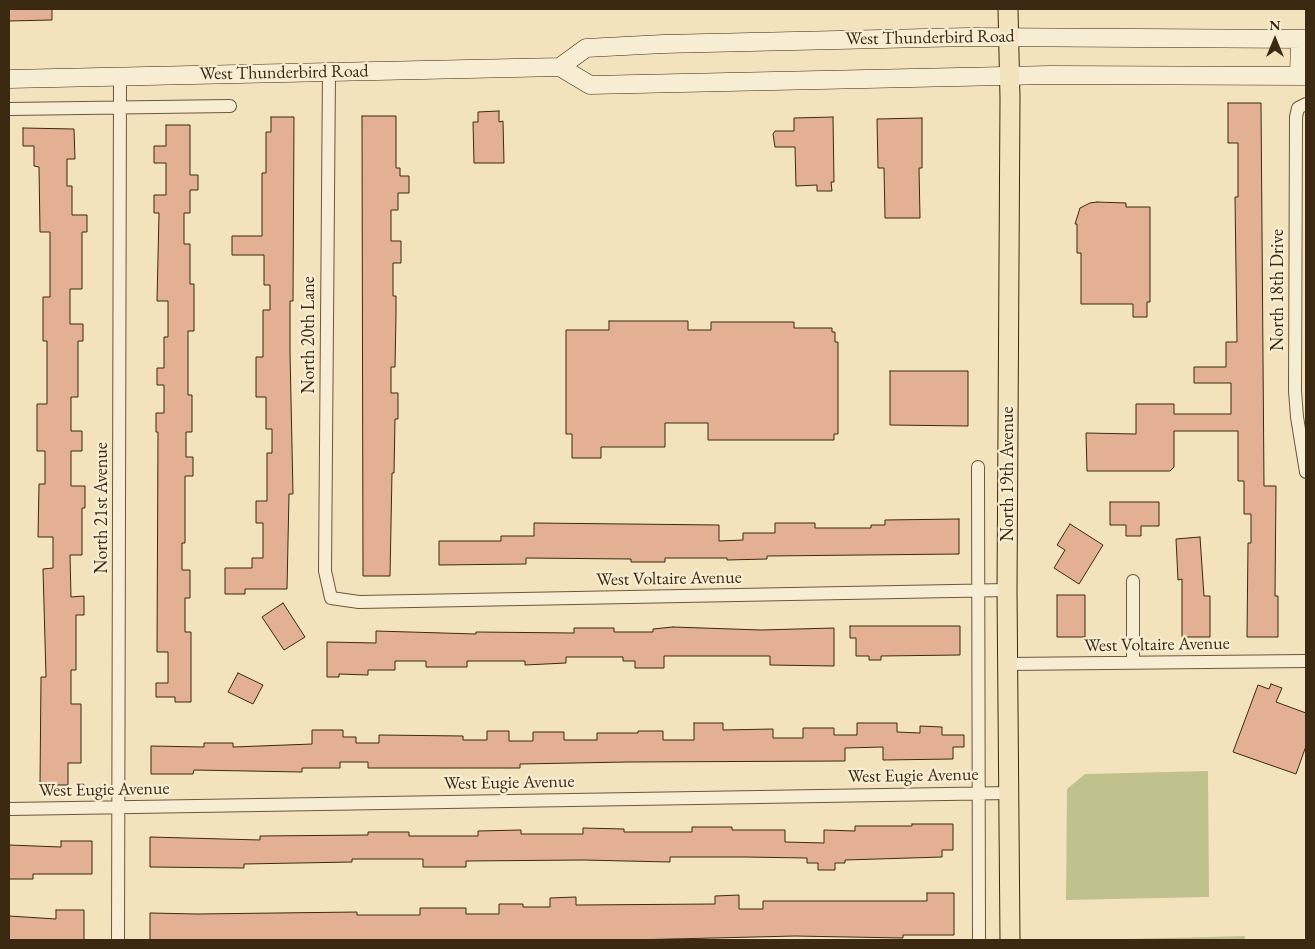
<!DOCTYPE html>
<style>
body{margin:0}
#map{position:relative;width:1315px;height:949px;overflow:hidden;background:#f3e3bc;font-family:"EB Garamond",serif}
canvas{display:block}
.frame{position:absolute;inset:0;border:10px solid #3b2a11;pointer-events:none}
.north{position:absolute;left:1250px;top:15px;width:50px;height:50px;-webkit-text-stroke:4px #f7edd3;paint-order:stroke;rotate:0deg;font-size:14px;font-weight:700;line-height:20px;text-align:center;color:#3b2a11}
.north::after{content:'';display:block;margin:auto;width:18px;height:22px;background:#3b2a11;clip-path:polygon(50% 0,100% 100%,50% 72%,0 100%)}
</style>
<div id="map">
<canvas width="1315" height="949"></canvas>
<div class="frame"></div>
<div class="north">N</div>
</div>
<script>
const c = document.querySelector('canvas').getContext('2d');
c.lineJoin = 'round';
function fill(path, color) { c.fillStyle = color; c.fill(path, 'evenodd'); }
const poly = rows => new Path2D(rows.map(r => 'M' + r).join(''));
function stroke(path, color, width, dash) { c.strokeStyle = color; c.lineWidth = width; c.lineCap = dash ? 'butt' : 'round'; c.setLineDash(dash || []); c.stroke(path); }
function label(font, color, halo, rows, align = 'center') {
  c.font = font + ' "EB Garamond",serif'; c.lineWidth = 4.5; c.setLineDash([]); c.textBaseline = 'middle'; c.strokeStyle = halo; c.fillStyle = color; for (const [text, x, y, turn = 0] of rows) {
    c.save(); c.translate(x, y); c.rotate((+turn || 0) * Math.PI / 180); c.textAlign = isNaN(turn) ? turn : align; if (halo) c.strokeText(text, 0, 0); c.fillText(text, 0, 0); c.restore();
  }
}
fill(poly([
 [1208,771,1209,897,1066,900,1067,789,1085,774],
 [1245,936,1245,940,1089,940]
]), '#c0c28d');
const building = poly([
 [9,9,52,9,52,20,9,21,9,9],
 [1228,103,1261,103,1264,486,1276,486,1275,596,1278,596,1278,637,1247,637,1248,543,1251,543,1251,514,1244,514,1244,481,1238,481,1238,431,1174,431,1174,467,1170,471,1087,471,1086,433,1136,434,1136,404,1174,404,1174,414,1231,414,1231,383,1194,383,1194,367,1226,367,1226,342,1237,342,1235,197,1238,197,1238,143,1228,143,1228,103],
 [499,111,499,122,503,121,504,163,474,163,473,122,478,122,478,112,499,111],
 [362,116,396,116,396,168,400,168,400,176,409,176,409,193,398,193,398,210,391,210,391,241,401,241,401,263,393,263,393,296,396,296,396,315,395,367,391,367,391,393,398,393,398,419,395,419,394,473,392,473,390,576,363,576,362,116],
 [271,117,294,117,293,301,290,301,290,352,293,494,289,494,287,589,245,589,245,594,225,594,225,568,252,568,252,558,263,558,263,523,256,523,256,501,267,501,267,453,272,453,272,429,266,429,266,397,256,397,256,357,263,357,263,310,270,310,270,285,264,285,264,255,232,255,232,236,262,236,262,173,266,173,266,132,271,132,271,117],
 [833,117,834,182,831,182,832,191,817,191,817,185,796,186,795,147,775,147,773,134,775,131,794,131,794,118,833,117],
 [922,118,922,168,919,168,920,218,885,218,884,168,878,168,877,119,922,118],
 [166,125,190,125,190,175,198,175,198,190,190,190,190,213,184,213,184,244,190,244,190,284,194,284,194,331,188,331,188,395,192,395,192,432,186,432,186,457,193,457,193,476,185,476,185,543,182,543,182,570,190,570,190,598,185,598,185,632,191,632,191,702,175,702,175,697,156,697,156,683,168,683,168,652,157,652,158,432,156,432,156,413,164,413,164,385,157,385,157,368,164,368,164,337,168,337,168,301,157,301,159,213,154,213,154,195,166,195,166,163,154,163,154,146,166,146,166,125],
 [23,128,74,129,75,159,67,159,67,186,72,186,72,215,87,215,87,232,82,232,82,289,70,289,70,324,83,324,83,341,78,341,78,397,71,397,71,431,82,431,82,451,71,451,71,486,85,486,85,508,82,508,82,555,70,555,71,597,84,596,84,615,76,615,76,670,71,670,71,704,81,704,81,763,68,763,68,785,40,785,41,677,46,677,43,569,53,568,53,537,38,537,39,484,45,484,45,451,37,451,37,404,47,404,47,341,43,341,43,297,50,297,50,232,40,232,39,167,34,166,34,146,23,146,23,128],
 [1097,202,1126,203,1126,207,1150,207,1150,302,1147,302,1147,317,1133,317,1133,304,1081,304,1081,253,1077,253,1077,224,1075,224,1080,208,1090,203,1097,202],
 [609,321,688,321,688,330,711,330,711,322,794,322,794,328,832,328,832,332,835,332,835,342,838,342,838,434,834,434,834,440,708,440,708,423,665,423,665,447,601,447,601,458,572,458,572,434,566,434,566,330,609,330,609,321],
 [890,371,968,371,968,426,890,425,890,371],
 [1110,502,1159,502,1159,526,1141,526,1141,536,1126,536,1126,525,1110,525,1110,502],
 [959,519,959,554,767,556,767,559,727,560,727,558,665,558,665,562,631,562,631,559,526,558,526,564,439,565,439,541,501,541,501,536,534,536,534,523,719,525,719,541,743,540,743,533,775,533,775,523,815,523,815,528,871,528,871,525,885,525,885,520,959,519],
 [1070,524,1103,545,1079,584,1054,568,1065,550,1057,545,1070,524],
 [1200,537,1204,596,1210,596,1210,637,1182,637,1182,579,1178,580,1176,539,1200,537],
 [1057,595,1085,595,1085,637,1057,637,1057,595],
 [283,603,305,637,284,650,262,617,283,603],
 [850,626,960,626,960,655,881,656,881,660,869,660,869,656,856,656,856,638,850,638,850,626],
 [673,627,761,630,834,628,834,666,770,665,770,656,664,656,664,668,635,668,635,661,623,661,623,657,566,657,566,663,525,665,525,661,467,661,467,667,426,667,426,661,395,661,395,670,368,670,368,675,339,674,339,677,327,677,327,642,376,643,376,631,476,634,476,632,574,633,574,628,614,628,614,632,653,632,653,629,673,627],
 [238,673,263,685,253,704,228,692,238,673],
 [1271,684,1282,688,1276,702,1306,713,1306,746,1296,774,1233,752,1258,685,1269,689,1271,684],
 [694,723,723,723,723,730,773,729,773,738,803,738,803,728,834,728,834,735,857,735,857,723,897,723,897,732,920,733,920,726,942,727,942,735,964,735,964,747,953,747,953,759,883,760,883,747,845,748,845,761,627,762,520,764,520,768,368,768,368,762,340,762,340,768,302,768,302,772,194,770,193,774,151,774,151,746,204,747,204,743,233,743,233,747,312,744,312,730,343,730,343,737,356,737,356,743,379,743,379,735,463,736,463,740,487,740,487,731,509,731,509,741,533,741,533,732,564,732,564,740,597,740,597,733,638,733,638,731,663,731,663,740,694,740,694,723],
 [912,824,953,824,953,850,942,850,942,857,845,860,845,863,835,863,835,870,818,870,818,863,807,863,807,858,745,857,670,857,670,862,583,860,466,861,466,867,423,867,423,859,352,859,352,862,244,864,244,868,150,867,150,837,260,840,260,836,368,835,368,832,409,832,409,836,478,836,478,831,521,830,521,834,583,834,583,828,624,829,624,832,692,832,692,827,732,827,732,830,785,830,785,842,824,843,824,830,855,831,855,826,912,826,912,824],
 [61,841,92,841,92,874,33,874,33,879,9,879,9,845,61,847,61,841],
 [927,893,954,893,954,935,903,935,903,938,795,936,631,940,150,940,150,913,197,914,357,912,357,915,420,915,420,908,466,908,466,914,499,914,499,904,523,904,523,907,550,907,550,898,576,897,576,905,715,904,715,896,739,895,739,909,763,909,763,901,927,901,927,893],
 [56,910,84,910,84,940,9,940,9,916,56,919,56,910]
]);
fill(building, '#e3b093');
stroke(building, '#3b2a11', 1);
const minor = poly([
 [329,72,325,571,331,598,359,602,1007,590],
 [1306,104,1298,108,1296,117,1295,391,1297,417,1306,472],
 [9,109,230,106],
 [978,467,979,940],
 [1133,581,1133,662],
 [1008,664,1306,661],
 [9,809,1009,793],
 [118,940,120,77]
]);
const secondary = poly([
 [560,67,586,48,663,44,969,37,1306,39],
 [1299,76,1300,39],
 [9,79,560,67,590,85,1050,75,1306,76]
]);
const primary = poly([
 [1008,9,1010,98,1007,590,1010,940]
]);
stroke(minor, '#69583c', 14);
stroke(secondary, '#3b2a11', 19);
stroke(primary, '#3b2a11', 21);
stroke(minor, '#f7edd3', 12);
stroke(secondary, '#f7edd3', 18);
stroke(primary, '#f3e3bc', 19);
label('18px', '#3b2a11', '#f7edd3', [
 ["West Thunderbird Road",930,38,-1],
 ["West Thunderbird Road",284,73,-1],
 ["North 18th Drive",1278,290,-90],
 ["North 20th Lane",309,335,-90],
 ["North 19th Avenue",1008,474,-90],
 ["North 21st Avenue",102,508,-90],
 ["West Voltaire Avenue",669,579,-1],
 ["West Voltaire Avenue",1157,645,-1],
 ["West Eugie Avenue",913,776,-1],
 ["West Eugie Avenue",509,783,-1],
 ["West Eugie Avenue",104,790,-1]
]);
</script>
